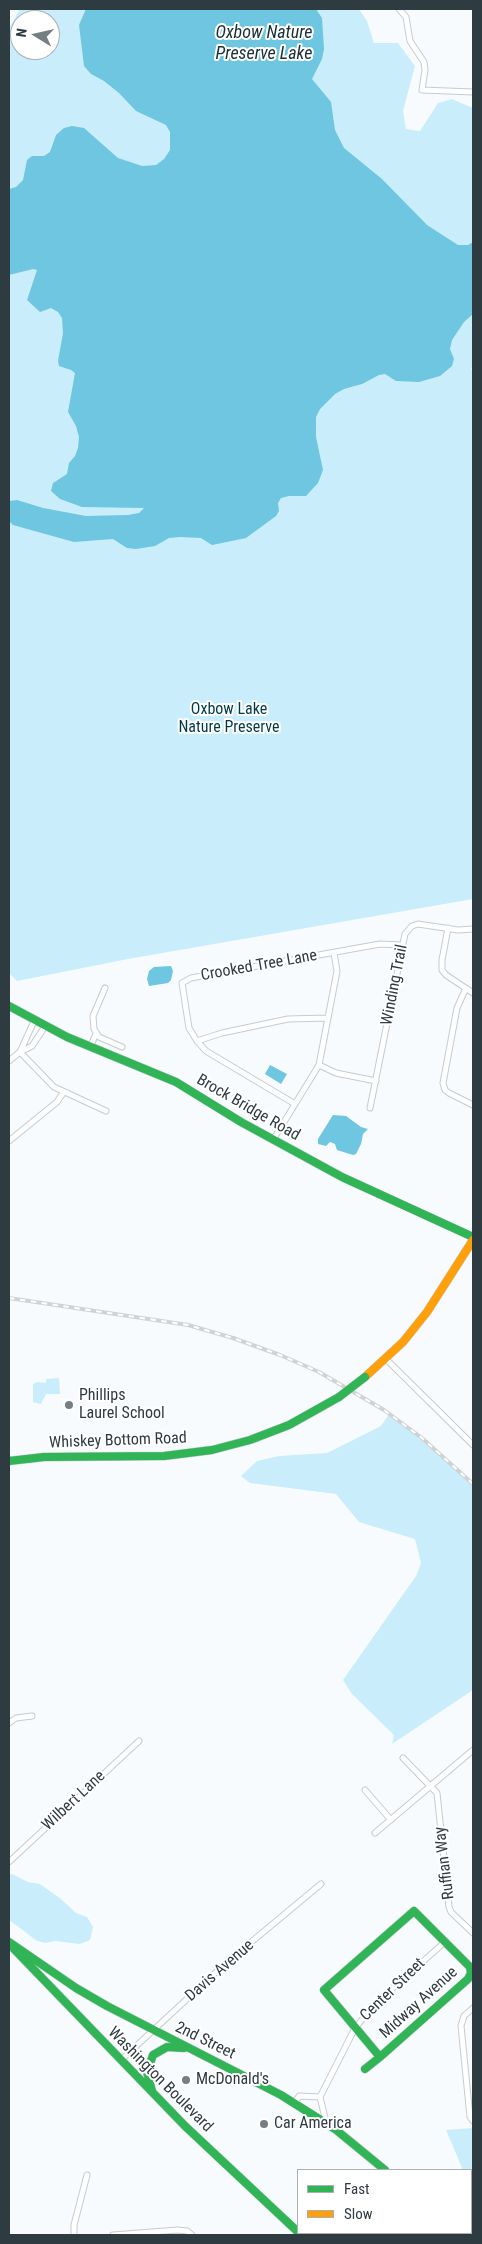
<!DOCTYPE html>
<style>
body{margin:0}
#map{position:relative;width:482px;height:2244px;overflow:hidden;background:#f8fbfd;font-family:"Roboto Condensed",sans-serif}
canvas{display:block}
.frame{position:absolute;inset:0;border:10px solid #2e3b40;pointer-events:none}
.legend{position:absolute;left:297px;top:2169px;width:175px;height:65px;box-sizing:border-box;background:#fff;border:1px solid #abb1b3;margin:0;padding:6px 9px;list-style:none;font-size:15px;color:#2e3b40}
.legend li{display:flex;align-items:center;gap:10px;height:25px}
.legend b{width:25px;border:1px solid #abb1b3}
.north{position:absolute;left:10px;top:10px;width:50px;height:50px;box-sizing:border-box;background:#fff;border:1px solid #abb1b3;border-radius:50%;rotate:279deg;font-size:14px;font-weight:700;line-height:20px;text-align:center;color:#2e3b40}
.north::after{content:'';display:block;margin:auto;width:18px;height:22px;background:#757e82;clip-path:polygon(50% 0,100% 100%,50% 72%,0 100%)}
</style>
<div id="map">
<canvas width="482" height="2244"></canvas>
<div class="frame"></div>
<ul class="legend">
<li><b style="height:6px;background:#30b455"></b>Fast</li>
<li><b style="height:6px;background:#ff9f0a"></b>Slow</li>
</ul>
<div class="north">N</div>
</div>
<script>
const c = document.querySelector('canvas').getContext('2d');
c.lineJoin = 'round';
function fill(path, color) { c.fillStyle = color; c.fill(path, 'evenodd'); }
const poly = rows => new Path2D(rows.map(r => 'M' + r).join(''));
function stroke(path, color, width, dash) { c.strokeStyle = color; c.lineWidth = width; c.lineCap = dash ? 'butt' : 'round'; c.setLineDash(dash || []); c.stroke(path); }
function label(font, color, halo, rows, align = 'center') {
  c.font = font + ' "Roboto Condensed",sans-serif'; c.lineWidth = 4; c.setLineDash([]); c.textBaseline = 'middle'; c.strokeStyle = halo; c.fillStyle = color; for (const [text, x, y, turn = 0] of rows) {
    c.save(); c.translate(x, y); c.rotate((+turn || 0) * Math.PI / 180); c.textAlign = isNaN(turn) ? turn : align; if (halo) c.strokeText(text, 0, 0); c.fillText(text, 0, 0); c.restore();
  }
}
fill(poly([
 [20,9,359,9,367,21,374,43,398,43,415,66,403,111,406,129,420,131,438,103,452,99,473,108,473,366,471,369,473,372,473,899,128,959,17,981,9,973,9,28],
 [20,20,50,20,50,50,20,50],
 [59,1378,60,1394,46,1394,41,1404,33,1402,33,1384,37,1382,46,1383,46,1379],
 [389,1414,441,1454,473,1484,473,1690,392,1744,394,1735,352,1694,343,1680,416,1576,421,1563,415,1539,359,1522,336,1494,250,1483,241,1476,257,1461,279,1456,327,1453,381,1426],
 [12,1874,28,1882,40,1884,61,1899,76,1913,87,1917,93,1927,90,1940,80,1944,55,1941,46,1943,37,1941,12,1922,9,1920,9,1875],
 [473,2128,473,2188,471,2184,471,2170,463,2170,446,2130]
]), '#c9edfb');
fill(poly([
 [86,9,316,9,322,18,324,49,322,59,312,79,331,102,335,130,344,148,382,179,427,225,458,245,468,245,473,242,473,314,464,322,452,340,450,349,454,359,452,366,440,376,419,382,396,381,385,374,379,375,362,384,344,389,335,394,320,409,316,417,316,437,323,470,318,483,306,496,289,496,281,498,278,503,279,511,276,516,246,538,212,545,201,538,180,537,169,538,155,546,136,549,127,548,113,539,74,542,13,525,9,521,9,501,17,500,43,508,86,516,128,515,139,513,144,508,82,507,60,499,51,491,53,483,67,474,69,463,75,456,78,448,79,437,76,426,68,412,75,373,71,370,59,366,58,361,63,333,62,318,58,312,51,308,40,312,27,300,37,270,33,269,9,275,9,189,16,187,23,180,27,160,32,156,44,156,50,152,56,135,64,128,72,126,84,128,118,158,142,166,156,165,164,159,170,150,170,132,166,125,136,111,119,93,104,81,91,74,84,66,79,25],
 [171,966,173,971,171,980,168,983,149,986,147,979,149,971,154,967],
 [270,1065,287,1074,281,1084,265,1074],
 [333,1115,346,1116,361,1127,368,1129,363,1134,361,1144,356,1154,353,1155,337,1150,335,1144,330,1142,326,1146,318,1144,318,1139]
]), '#6ec6e0');
const street = poly([
 [399,9,406,17,410,41,424,62,425,70,422,90,473,92],
 [448,928,442,960,442,970,446,975,473,993],
 [105,988,93,1016,94,1029,99,1037,122,1047],
 [466,988,457,1008,443,1083,445,1090,449,1093,473,1105],
 [35,1019,20,1052,32,1046,46,1025],
 [197,1041,222,1033,288,1019,328,1018],
 [90,1047,96,1034],
 [9,1061,20,1052,54,1087,106,1111],
 [319,1065,336,1073,376,1081],
 [295,1104,206,1051,197,1041,189,1028,182,983,191,978,380,944,402,945],
 [370,1108,405,934,412,926,418,924,458,930,473,929],
 [273,1140,319,1065,337,971,334,953],
 [9,1141,57,1102,63,1093],
 [386,1359,473,1445],
 [9,1723,16,1718,32,1716],
 [403,1758,437,1793,449,1907,451,1912,473,1933],
 [365,1790,391,1820],
 [375,1833,473,1750],
 [9,1862,139,1741],
 [473,2008,464,2016,461,2026,470,2117,473,2121],
 [121,2060,226,1963,321,1884],
 [295,2103,299,2096,320,2097],
 [326,2122,320,2097,355,2028,376,2003,446,1941],
 [74,2235,74,2225,87,2175],
 [113,2235,178,2230,187,2231,192,2235]
]);
const fast = poly([
 [9,1006,67,1037,176,1082,241,1122,342,1177,473,1237],
 [9,1461,44,1457,164,1456,212,1450,250,1440,289,1425,339,1397],
 [9,1942,76,1988,107,2006,281,2095,335,2129,385,2170],
 [14,1949,185,2126,298,2232],
 [365,2069,380,2057,468,1979,471,1973,470,1967,414,1911,324,1990,380,2057],
 [152,2091,147,2072,153,2055,167,2047,184,2048],
 [445,2233,447,2235]
]);
const slow = poly([
 [365,1377,403,1342,427,1312,473,1240]
]);
stroke(street, '#c5cccf', 7);
stroke(fast, '#c5cccf', 9);
stroke(slow, '#c5cccf', 9);
stroke(street, '#fefeff', 5);
stroke(fast, '#30b455', 8);
stroke(slow, '#ff9f0a', 8);
const rail = poly([
 [9,1298,188,1325,233,1338,280,1355,319,1372,384,1410,422,1438,473,1484]
]);
stroke(rail, '#d1d2d3', 4);
stroke(rail, '#fff', 2, [5.5]);
const fastBridge = poly([
 [339,1397,365,1377]
]);
stroke(fastBridge, '#c5cccf', 9, []);
stroke(fastBridge, '#30b455', 8);
for (const [x, y, r, color] of [
 [69,1405,5,"#757e82"],
 [186,2080,5,"#757e82"],
 [264,2124,5,"#757e82"]
]) { const dot = new Path2D(); dot.arc(x, y, r, 0, 2 * Math.PI); c.fillStyle = color; c.fill(dot); stroke(dot, '#fff', 2); }
label('16px', '#023a49', '#fff', [
 ["Oxbow Lake",229,710],
 ["Nature Preserve",229,728]
]);
label('16px', '#2e3b40', '#fff', [
 ["Crooked Tree Lane",259,966,-10],
 ["Winding Trail",395,985,-79],
 ["Brock Bridge Road",248,1108,30],
 ["Whiskey Bottom Road",118,1441,-2],
 ["Wilbert Lane",74,1801,-43],
 ["Ruffian Way",445,1863,-97],
 ["Davis Avenue",220,1971,-41],
 ["Center Street",393,1990,-44],
 ["Midway Avenue",419,2003,-42],
 ["2nd Street",205,2041,26],
 ["Washington Boulevard",160,2080,45]
]);
label('16px', '#2e3b40', '#fff', [
 ["Phillips",79,1396],
 ["Laurel School",79,1414],
 ["McDonald's",196,2080],
 ["Car America",274,2124]
], 'left');
label('italic 18px', '#1a2e36', '#fff', [
 ["Oxbow Nature",264,33],
 ["Preserve Lake",264,54]
]);
</script>
